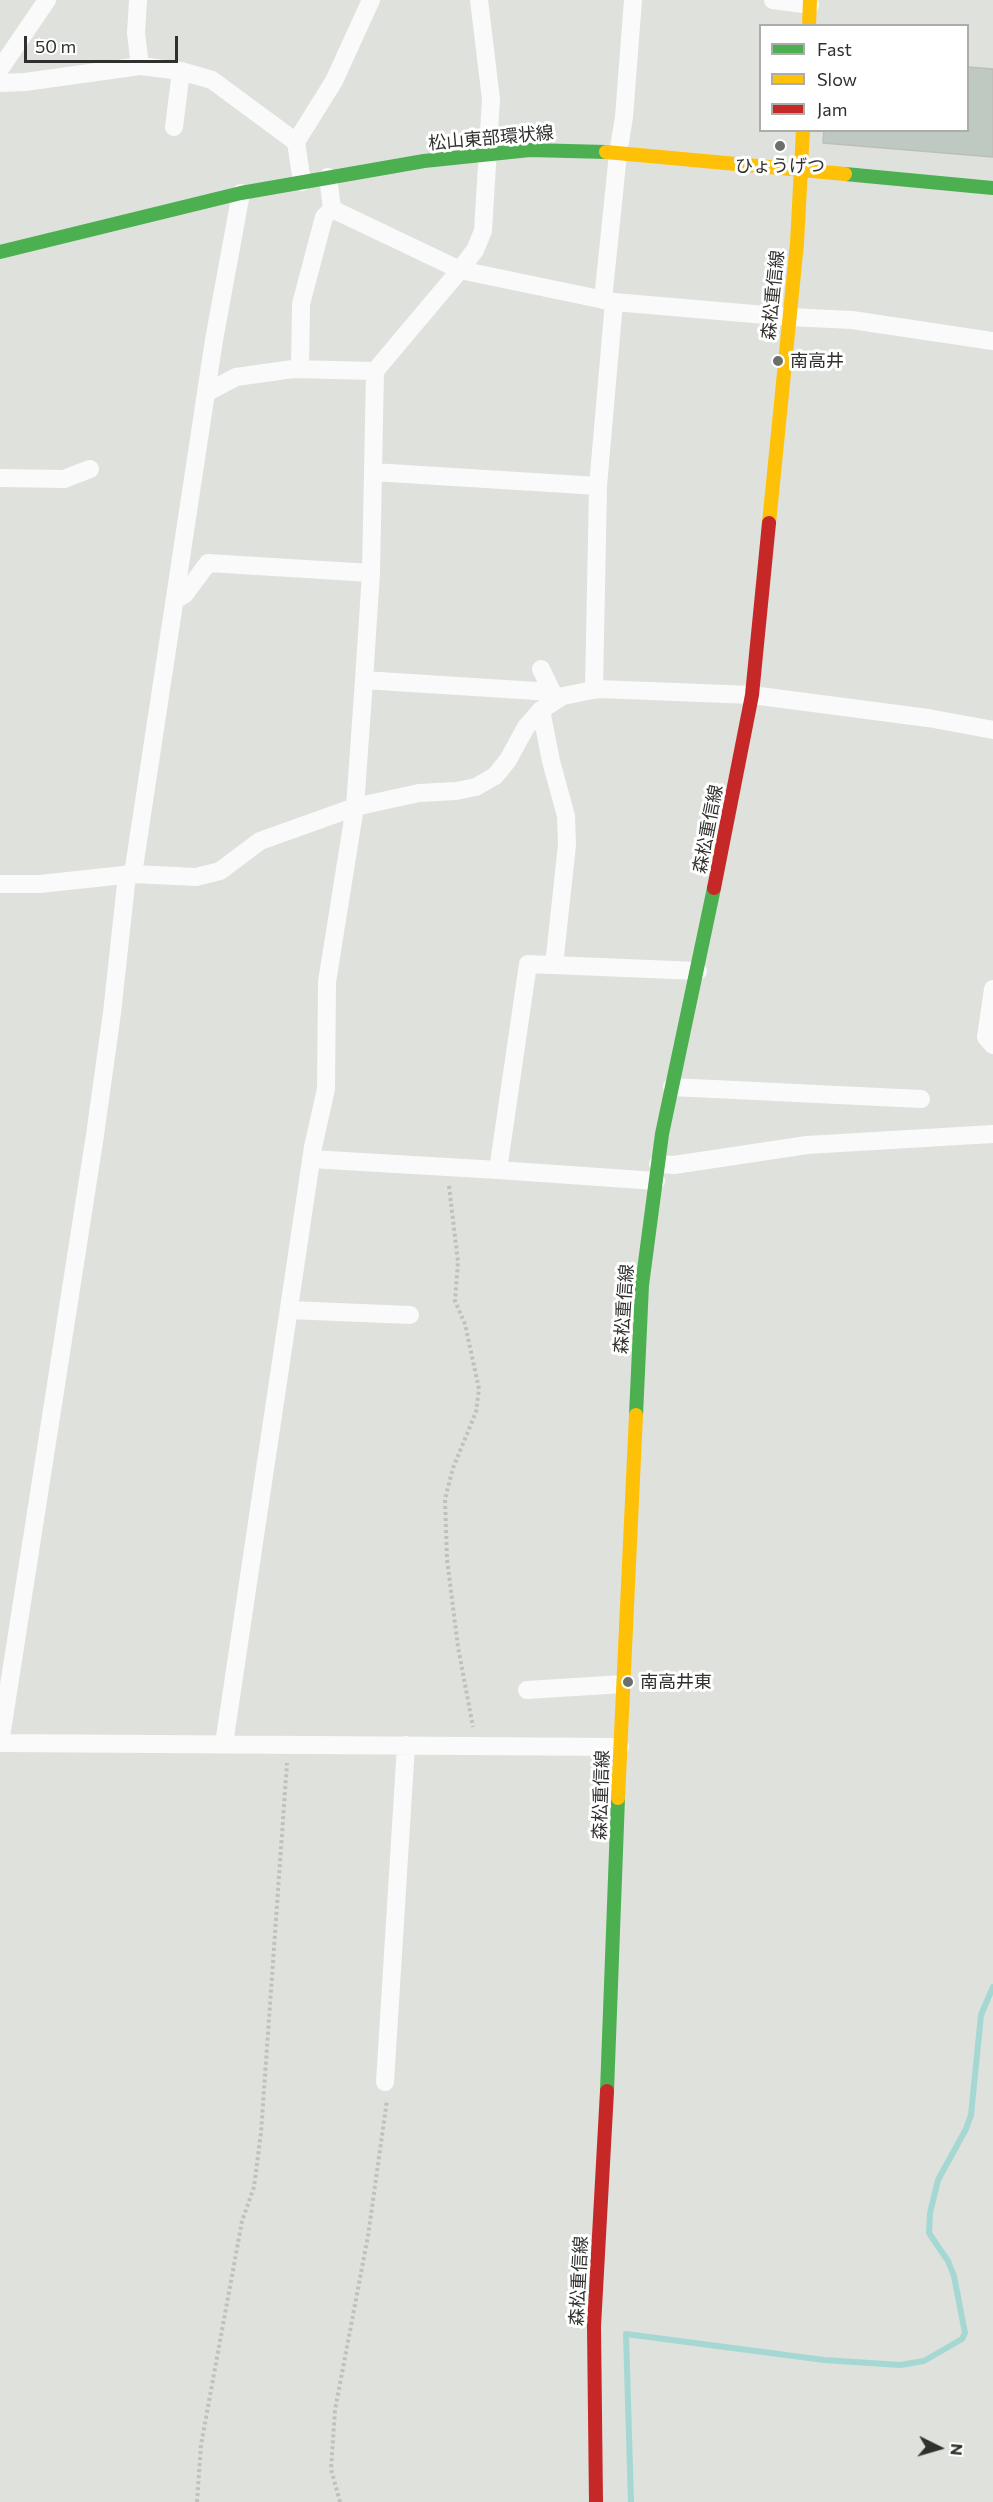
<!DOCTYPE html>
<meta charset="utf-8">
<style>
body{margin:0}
#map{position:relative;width:993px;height:2502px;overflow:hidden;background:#dfe1dc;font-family:Commissioner,sans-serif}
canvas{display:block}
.legend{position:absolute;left:759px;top:24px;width:210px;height:108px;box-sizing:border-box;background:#fff;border:2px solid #acadab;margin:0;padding:8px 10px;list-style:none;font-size:18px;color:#30312e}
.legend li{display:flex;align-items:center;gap:12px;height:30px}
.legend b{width:30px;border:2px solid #acadab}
.north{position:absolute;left:909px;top:2418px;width:60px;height:60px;-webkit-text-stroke:4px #fff;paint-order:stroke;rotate:95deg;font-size:16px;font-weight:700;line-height:24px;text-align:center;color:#30312e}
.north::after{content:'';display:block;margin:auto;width:21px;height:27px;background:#30312e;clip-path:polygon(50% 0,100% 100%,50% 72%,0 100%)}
.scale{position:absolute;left:24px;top:36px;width:154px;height:27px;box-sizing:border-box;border:3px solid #30312e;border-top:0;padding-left:8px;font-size:18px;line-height:21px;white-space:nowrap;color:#30312e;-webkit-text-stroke:4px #fff;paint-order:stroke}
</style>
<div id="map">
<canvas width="993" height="2502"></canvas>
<ul class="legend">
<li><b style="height:8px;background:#4caf50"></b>Fast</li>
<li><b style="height:8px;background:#ffc107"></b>Slow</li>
<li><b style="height:8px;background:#c62828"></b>Jam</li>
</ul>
<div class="north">N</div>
<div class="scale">50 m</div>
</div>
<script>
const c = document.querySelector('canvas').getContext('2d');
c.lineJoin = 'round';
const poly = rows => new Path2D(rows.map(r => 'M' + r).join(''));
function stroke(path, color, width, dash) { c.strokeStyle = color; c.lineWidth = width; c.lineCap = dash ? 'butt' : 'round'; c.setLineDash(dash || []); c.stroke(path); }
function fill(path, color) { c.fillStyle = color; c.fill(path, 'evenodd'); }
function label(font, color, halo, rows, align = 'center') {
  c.font = font + ' Commissioner,"Noto Sans JP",sans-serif'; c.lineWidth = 6; c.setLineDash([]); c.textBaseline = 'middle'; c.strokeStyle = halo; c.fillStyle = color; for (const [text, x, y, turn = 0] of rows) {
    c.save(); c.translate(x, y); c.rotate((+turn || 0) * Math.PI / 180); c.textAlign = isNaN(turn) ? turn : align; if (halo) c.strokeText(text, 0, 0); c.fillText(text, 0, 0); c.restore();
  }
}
stroke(poly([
 [631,2502,626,2334,824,2360,900,2365,924,2361,962,2339,965,2333,954,2276,948,2261,929,2233,930,2213,938,2180,966,2129,971,2115,981,2015,993,1987]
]), '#a5d8d2', 6);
const building = poly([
 [968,67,993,69,993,157,823,143,824,130,968,130,968,67]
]);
fill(building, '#bec9c1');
stroke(building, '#bcbebb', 1.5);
stroke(poly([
 [449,1186,458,1262,455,1301,465,1324,479,1389,476,1412,453,1468,445,1499,447,1559,458,1647,473,1727],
 [197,2502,201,2445,242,2221,254,2187,261,2133,287,1763],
 [340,2502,331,2469,335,2410,368,2236,387,2100]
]), '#c0c1be', 4, [3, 3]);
stroke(poly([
 [138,0,136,33,140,66],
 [773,0,810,5],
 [0,69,47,0],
 [0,83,25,82,140,66,181,71,212,80,296,142,302,182],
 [174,127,181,71],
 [296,142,334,81,371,0],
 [328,177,332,209,460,270,614,302,789,317,852,320,993,341],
 [603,300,618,154,624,117,633,0],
 [300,369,301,304,324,217,332,209],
 [206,393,236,377,293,369,375,371],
 [373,472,598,486],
 [0,478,64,479,90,469],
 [175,600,185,594,208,563,371,573],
 [541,669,556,700],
 [364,680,552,692],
 [594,690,598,486,614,302],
 [541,710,551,761,566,816,567,845,554,965],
 [133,874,214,340,241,193],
 [0,884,40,884,133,874,196,877,220,871,260,841,355,807,419,793,456,791,476,787,495,776,508,760,526,727,541,710,563,696,598,689,752,695,928,718,993,730],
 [993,989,986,1037,993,1045],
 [672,1087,921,1099],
 [311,1159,498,1170],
 [658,1164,674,1165,807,1145,993,1134],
 [656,1181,498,1170,528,964,698,971],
 [289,1310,410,1315],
 [527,1690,623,1684],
 [0,1743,95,1135,112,1013,127,875],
 [0,1743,620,1747],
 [224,1744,313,1147,326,1089,327,982,355,807,364,680,371,573,375,371,460,270,475,250,483,231,491,99,479,0],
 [385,2082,406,1745]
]), '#fafafa', 18);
stroke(poly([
 [845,174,993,188],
 [0,252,241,193,424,161,530,150,606,152],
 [636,1415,642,1285,662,1134,714,888],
 [607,2091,618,1798]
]), '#4caf50', 14);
stroke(poly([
 [809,26,810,0],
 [606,152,845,174],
 [769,523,797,243,803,130],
 [618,1798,636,1415]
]), '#ffc107', 14);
stroke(poly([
 [714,888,752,695,769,523],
 [596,2502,594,2326,607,2091]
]), '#c62828', 14);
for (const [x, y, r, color] of [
 [780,146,6,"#6d6f6b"],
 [778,361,6,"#6d6f6b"],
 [628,1682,6,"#6d6f6b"]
]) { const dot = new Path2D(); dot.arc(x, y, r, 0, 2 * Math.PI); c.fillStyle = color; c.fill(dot); stroke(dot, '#fff', 2); }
label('18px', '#30312e', '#fff', [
 ["松山東部環状線",491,138,-5],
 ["森松重信線",773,295,-84],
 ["森松重信線",708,829,-79],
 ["森松重信線",624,1309,-86],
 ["森松重信線",601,1795,-88],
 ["森松重信線",579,2281,-87]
]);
label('18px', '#30312e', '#fff', [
 ["ひょうげつ",780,166,"center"],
 ["南高井",790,361],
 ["南高井東",640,1682]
], 'left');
</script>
